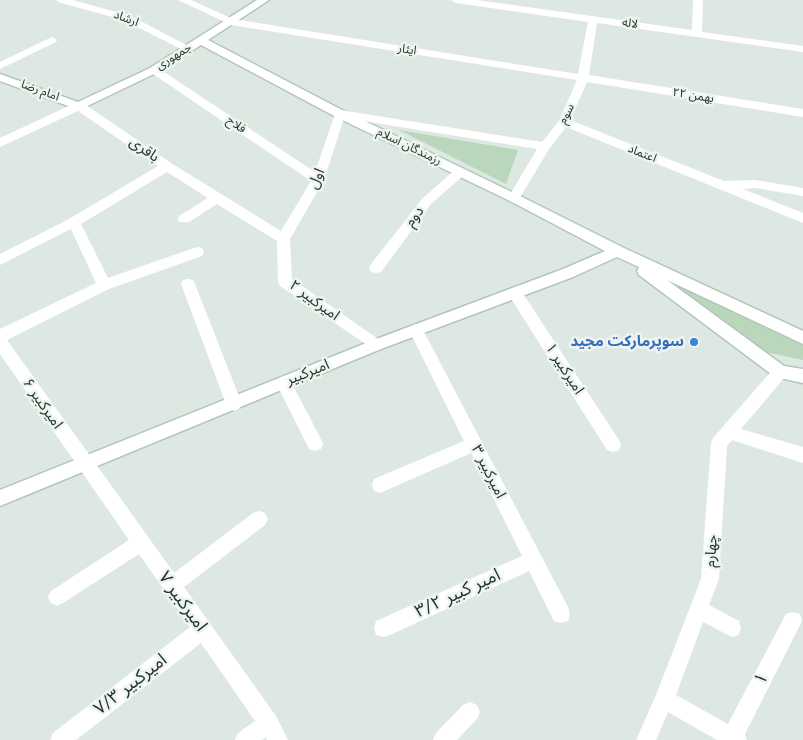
<!DOCTYPE html>
<meta charset="utf-8">
<style>
body{margin:0}
canvas{display:block;background:#dee8e2}
</style>
<canvas width="803" height="740"></canvas>
<script>
const c = document.querySelector('canvas').getContext('2d');
c.lineJoin = 'round';
function fill(path, color) { c.fillStyle = color; c.fill(path, 'evenodd'); }
const poly = rows => new Path2D(rows.map(r => 'M' + r).join(''));
function stroke(path, color, width, dash) { c.strokeStyle = color; c.lineWidth = width; c.lineCap = dash ? 'butt' : 'round'; c.setLineDash(dash || []); c.stroke(path); }
function label(font, color, halo, rows, align = 'center') {
  c.font = font + ' Roboto,"Noto Sans Arabic",sans-serif'; c.lineWidth = 5; c.setLineDash([]); c.textBaseline = 'middle'; c.strokeStyle = halo; c.fillStyle = color; for (const [text, x, y, turn = 0] of rows) {
    c.save(); c.translate(x, y); c.rotate((+turn || 0) * Math.PI / 180); c.textAlign = isNaN(turn) ? turn : align; if (halo) c.strokeText(text, 0, 0); c.fillText(text, 0, 0); c.restore();
  }
}
fill(poly([
 [399,130,518,150,506,184],
 [671,282,803,342,803,360,766,352]
]), '#bad7bc');
const secondary = poly([
 [257,0,269,0,208,40,344,111,518,195,622,247,803,331,803,344,667,280,784,366,803,369,803,383,775,377,639,275,637,271,639,267,617,257,573,277,381,349,0,506,0,490,371,341,563,269,605,251,510,201,336,117,201,45,158,72,79,110,0,81,0,74,78,102,150,68,257,0]
]);
stroke(secondary, '#b3c6bb', 3);
fill(poly([
 [56,0,72,0,131,16,192,48,191,50,183,50,123,20,58,2,56,0],
 [178,0,191,0,233,19,578,74,588,22,456,3,451,0,477,0,692,30,693,0,703,0,702,32,803,46,803,52,597,23,589,75,803,109,803,117,587,82,570,120,724,181,755,180,803,188,803,196,755,188,743,189,803,213,803,223,566,127,549,149,518,201,514,203,510,201,508,198,537,149,344,118,324,180,290,239,292,279,381,341,383,345,381,349,376,351,280,286,278,282,277,241,217,204,189,222,179,222,178,219,179,216,208,198,167,172,81,224,108,278,197,247,202,248,204,252,202,256,109,289,7,340,174,573,253,513,259,511,265,513,268,519,265,525,184,587,276,716,288,740,267,740,266,737,262,740,235,740,238,733,255,721,201,643,76,740,50,740,53,733,190,627,139,554,63,603,57,606,51,603,48,597,51,591,129,540,0,354,0,329,96,283,71,229,0,265,0,254,69,219,158,166,78,111,0,147,0,138,75,103,83,103,171,163,281,231,311,181,150,72,149,70,150,68,158,68,315,172,336,111,340,110,542,142,559,121,577,80,231,25,178,0],
 [52,37,57,40,56,42,0,69,0,62,52,37],
 [460,168,464,169,466,172,464,175,431,204,381,272,376,273,371,272,369,268,371,264,423,198,456,169,460,168],
 [188,279,193,280,195,284,242,404,239,409,234,411,229,409,226,404,181,284,183,280,188,279],
 [515,287,520,289,619,440,621,445,619,450,613,452,607,450,510,297,508,293,510,289,515,287],
 [416,324,421,326,568,607,570,614,568,621,561,623,554,621,529,571,390,635,383,637,376,635,374,628,376,621,522,556,471,453,380,493,374,491,372,485,374,479,464,441,409,330,411,326,416,324],
 [780,365,785,367,788,372,785,377,741,429,803,447,803,463,732,440,727,446,719,579,709,605,739,621,741,628,739,635,732,637,703,622,676,695,728,724,786,614,793,612,800,614,802,621,745,734,747,740,717,740,668,712,656,740,636,740,656,695,701,579,711,443,713,438,775,367,780,365],
 [284,376,289,378,321,439,323,444,321,449,315,451,309,449,276,383,279,378,284,376],
 [470,702,477,705,480,712,477,719,457,740,433,740,436,733,463,705,470,702]
]), '#fff');
fill(secondary, '#fff');
for (const [x, y, r, color] of [
 [694,342,5,"#3f7fe0"]
]) { const dot = new Path2D(); dot.arc(x, y, r, 0, 2 * Math.PI); c.fillStyle = color; c.fill(dot); stroke(dot, '#eef5f0', 2); }
label('12px', '#22352c', '#eef5f0', [
 ["ارشاد",126,19,21],
 ["لاله",630,24,8],
 ["ایثار",407,50,9],
 ["جمهوری",174,57,-32],
 ["امام رضا",40,91,20],
 ["۲۲ بهمن",693,96,9],
 ["سوم",567,114,-64],
 ["فلاح",236,125,34],
 ["رزمندگان اسلام",409,147,26],
 ["اعتماد",642,154,22]
]);
label('15px', '#22352c', '#eef5f0', [
 ["باقری",144,150,35],
 ["اول",317,179,-66],
 ["دوم",415,217,-53],
 ["امیرکبیر ۲",314,301,36],
 ["امیرکبیر ۱",564,369,57],
 ["امیرکبیر",308,373,-22],
 ["امیرکبیر ۶",42,404,55],
 ["امیرکبیر ۳",488,472,63],
 ["چهارم",712,551,-86]
]);
label('bold 15px', '#366cbe', '#eef5f0', [
 ["سوپرمارکت مجید",684,342]
], 'right');
label('18px', '#22352c', '#eef5f0', [
 ["امیر کبیر ۳/۲",458,594,-25],
 ["امیرکبیر ۷",182,602,54],
 ["۱",762,679,-62],
 ["امیرکبیر ۷/۳",131,685,-38]
]);
</script>
